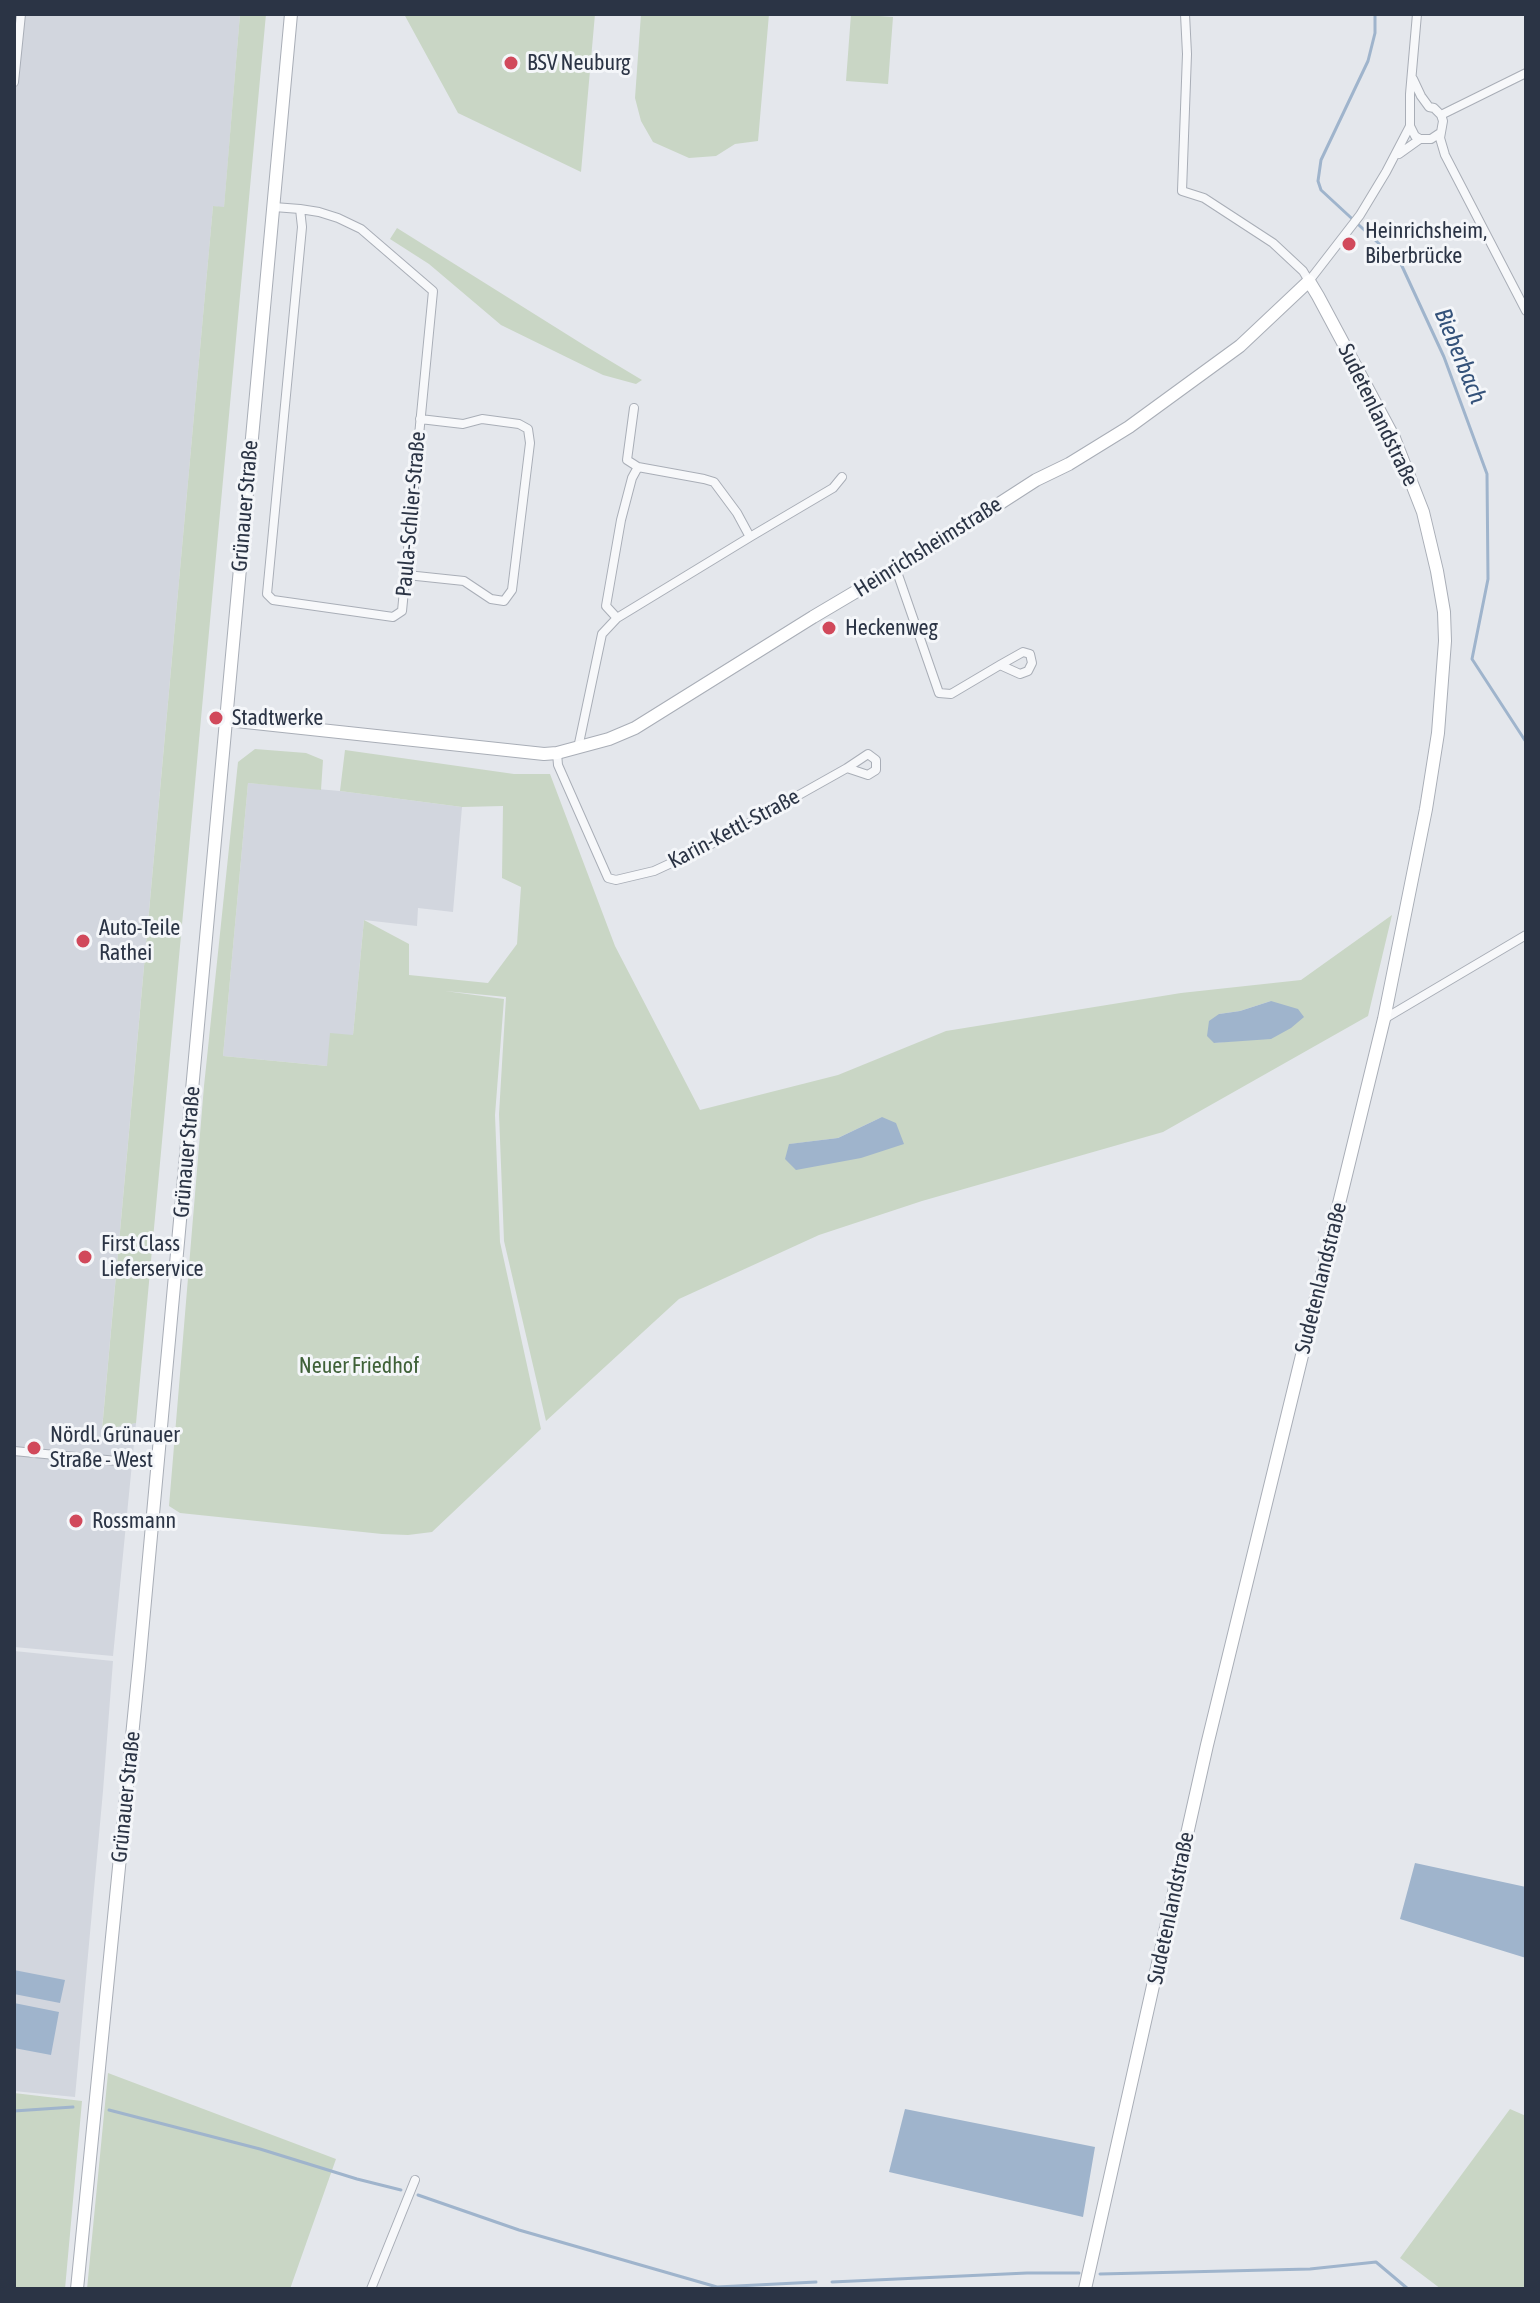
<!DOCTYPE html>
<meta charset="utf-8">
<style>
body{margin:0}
#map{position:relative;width:1540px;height:2303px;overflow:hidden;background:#e4e7ec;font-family:"Asap Condensed",sans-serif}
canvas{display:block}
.frame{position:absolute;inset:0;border:16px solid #2b3445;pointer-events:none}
</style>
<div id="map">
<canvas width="1540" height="2303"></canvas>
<div class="frame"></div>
</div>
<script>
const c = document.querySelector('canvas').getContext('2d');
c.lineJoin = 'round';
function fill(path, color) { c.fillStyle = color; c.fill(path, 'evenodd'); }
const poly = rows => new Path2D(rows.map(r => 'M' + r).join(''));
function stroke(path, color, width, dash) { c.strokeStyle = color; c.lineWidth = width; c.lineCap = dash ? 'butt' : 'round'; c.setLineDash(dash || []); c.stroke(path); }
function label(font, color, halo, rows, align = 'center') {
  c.font = font + ' "Asap Condensed",sans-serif'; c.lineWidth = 6; c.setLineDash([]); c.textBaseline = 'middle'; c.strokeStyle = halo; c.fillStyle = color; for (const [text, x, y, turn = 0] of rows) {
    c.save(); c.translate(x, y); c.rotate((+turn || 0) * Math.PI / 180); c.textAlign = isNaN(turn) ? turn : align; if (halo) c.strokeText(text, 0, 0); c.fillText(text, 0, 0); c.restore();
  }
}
fill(poly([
 [14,14,240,14,224,208,213,206,102,1429,136,1423,113,1656,14,1647],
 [248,783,340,791,462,807,453,912,418,908,417,926,364,920,353,1035,327,1066,223,1056],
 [14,1651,113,1661,103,1791,75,2097,14,2091]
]), '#d2d6de');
fill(poly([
 [240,14,266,14,136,1423,102,1430,213,206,224,207],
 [404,14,595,14,581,172,458,113],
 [641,14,769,14,758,141,735,144,716,156,689,158,653,142,641,121,635,98],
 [851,14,893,17,888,84,846,81],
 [397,228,587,347,642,380,636,384,603,375,501,325,429,264,390,239],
 [255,749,306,753,323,760,321,790,248,783,223,1056,327,1066,330,1033,353,1035,364,920,409,944,409,975,488,983,517,944,521,887,502,878,503,806,462,807,340,791,345,750,514,774,550,774,615,946,700,1110,838,1075,946,1031,1181,993,1301,980,1392,915,1368,1016,1163,1132,922,1201,819,1235,679,1299,546,1421,504,1241,499,1114,506,997,445,991,504,999,495,1115,500,1242,541,1429,432,1532,408,1535,382,1534,180,1513,169,1506,204,1086,238,762],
 [1271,1001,1242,1040,1215,1043,1219,1014,1240,1011],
 [882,1117,796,1169,790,1144,838,1138],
 [108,2073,336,2159,290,2289,87,2289],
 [14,2093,82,2101,65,2289,14,2289],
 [1510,2109,1526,2116,1526,2289,1441,2289,1400,2258]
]), '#c9d6c5');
fill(poly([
 [1271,1001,1298,1009,1304,1017,1291,1028,1271,1039,1214,1043,1207,1036,1209,1021,1219,1014,1240,1011],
 [882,1117,896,1123,904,1144,861,1158,796,1170,785,1159,789,1144,838,1138],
 [1415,1863,1526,1887,1526,1958,1400,1919],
 [14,1970,65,1980,60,2003,14,1994],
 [14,2003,59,2012,51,2055,14,2048],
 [905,2109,1095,2147,1083,2217,889,2172]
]), '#9fb4cc');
stroke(poly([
 [1375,14,1375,33,1368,61,1321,160,1318,181,1321,190,1401,264,1444,357,1487,474,1488,579,1472,659,1526,742],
 [109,2110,260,2149,357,2179,401,2190],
 [14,2111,73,2107],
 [418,2195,519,2230,717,2287,816,2282],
 [1100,2274,1310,2269,1376,2262,1408,2289],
 [832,2282,1027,2273,1079,2273]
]), '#9fb4cc', 3);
const street = poly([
 [1185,14,1187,54,1182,191,1204,198,1273,243,1303,271,1309,281,1360,215,1386,172,1410,126,1410,94,1417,14],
 [1413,79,1421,96,1429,107,1434,108,1441,115,1443,121,1440,138,1445,155,1526,311],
 [14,82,21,14],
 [1441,115,1526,73],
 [1410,126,1415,136,1420,139,1431,139,1440,133],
 [1399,154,1420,139],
 [274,207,300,209,319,212,338,218,361,229,433,291,402,611,393,617,273,600,267,594,302,227,300,209],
 [634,408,627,460,638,467],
 [750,537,833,488,842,477],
 [896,569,939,693,951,694,1000,665,1007,661,1023,652,1030,654,1032,663,1028,671,1020,674,1000,665],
 [407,575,464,581,491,599,504,601,512,590,530,443,528,429,519,424,482,419,463,424,420,419],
 [578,748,602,634,617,618,606,606,621,520,632,478,638,467,704,479,714,482,737,513,750,537,617,618],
 [557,753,558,765,608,878,616,880,654,871,708,846,847,768,868,775,876,770,876,760,868,754,847,768],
 [1384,1019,1526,935],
 [14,1451,158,1465],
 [371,2289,415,2180]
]);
const secondary = poly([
 [227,720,544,754,557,753,609,739,635,728,813,617,943,540,1036,480,1069,464,1129,427,1240,346,1309,281,1318,296,1394,438,1423,512,1437,571,1444,612,1445,641,1438,733,1426,809,1384,1019,1207,1745,1085,2289],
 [77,2289,139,1666,291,14]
]);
stroke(street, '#a9aeb7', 10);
stroke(secondary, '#a9aeb7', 14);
stroke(street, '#f7f8fa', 8);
stroke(secondary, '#fff', 12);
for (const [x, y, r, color] of [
 [511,63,8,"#d1495b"],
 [1349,244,8,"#d1495b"],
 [829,628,8,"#d1495b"],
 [216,718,8,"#d1495b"],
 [83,941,8,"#d1495b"],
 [85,1257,8,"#d1495b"],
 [34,1448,8,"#d1495b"],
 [76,1521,8,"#d1495b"]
]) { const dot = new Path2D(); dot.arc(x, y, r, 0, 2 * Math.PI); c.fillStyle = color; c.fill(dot); stroke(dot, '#f4f6f9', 3); }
label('22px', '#2b3445', '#f4f6f9', [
 ["BSV Neuburg",527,63],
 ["Heinrichsheim,",1365,231],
 ["Biberbrücke",1365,256],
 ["Heckenweg",845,628],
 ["Stadtwerke",232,718],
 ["Auto-Teile",99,928],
 ["Rathei",99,953],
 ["First Class",101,1244],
 ["Lieferservice",101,1269],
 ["Nördl. Grünauer",50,1435],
 ["Straße - West",50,1460],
 ["Rossmann",92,1521]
], 'left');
label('22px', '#2b3445', '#f4f6f9', [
 ["Sudetenlandstraße",1378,415,64],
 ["Grünauer Straße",245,506,-85],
 ["Paula-Schlier-Straße",411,514,-85],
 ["Heinrichsheimstraße",928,547,-32],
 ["Karin-Kettl-Straße",734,829,-28],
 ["Grünauer Straße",187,1152,-85],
 ["Sudetenlandstraße",1321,1278,-76],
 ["Grünauer Straße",126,1797,-84],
 ["Sudetenlandstraße",1171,1908,-78]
]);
label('22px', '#3f6138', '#f4f6f9', [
 ["Neuer Friedhof",359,1366]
]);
label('italic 24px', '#34527a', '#f4f6f9', [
 ["Bieberbach",1460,356,68]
]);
</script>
